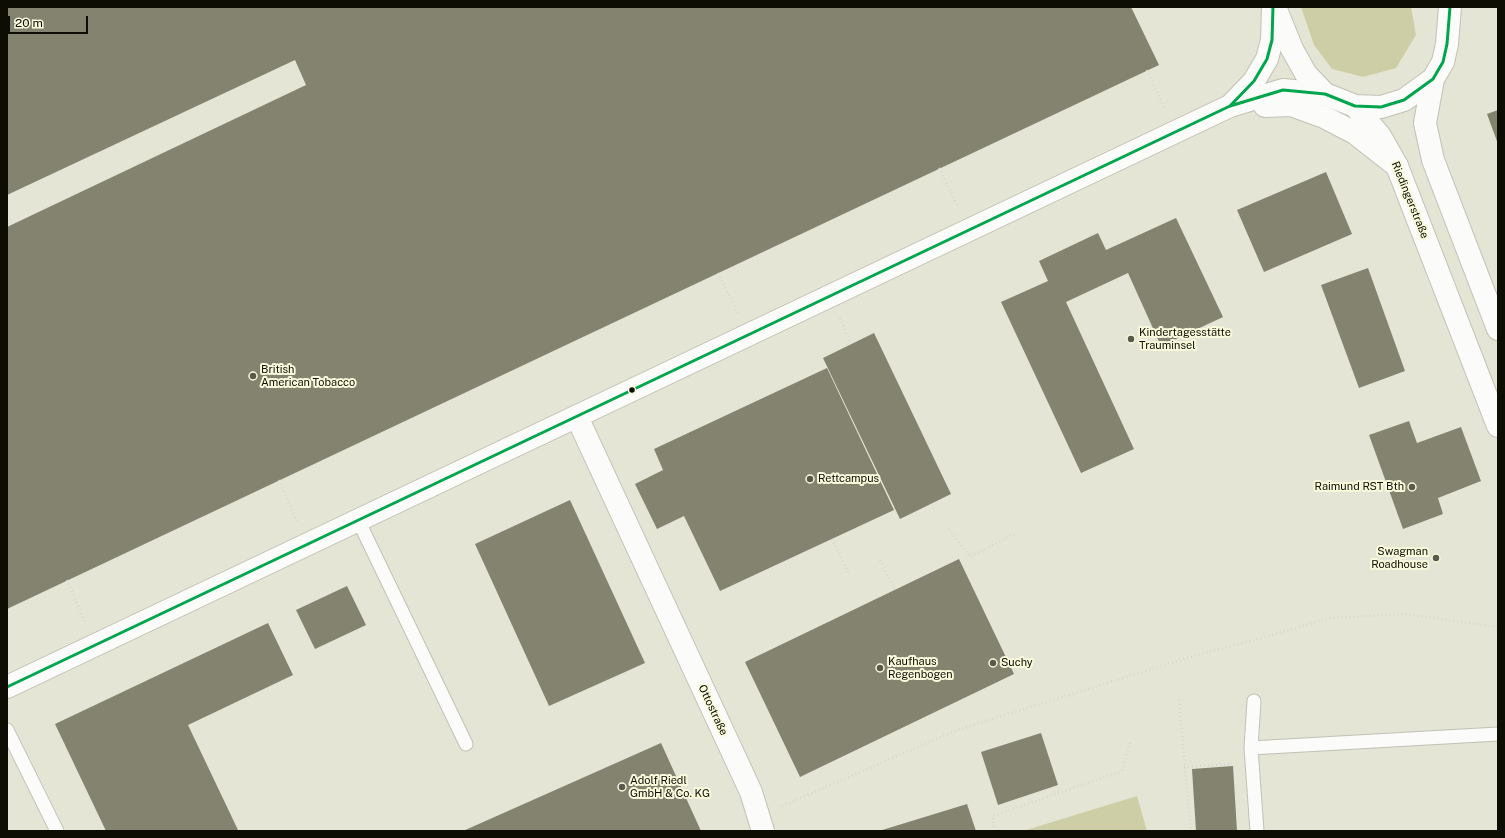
<!DOCTYPE html>
<meta charset="utf-8">
<style>
body{margin:0}
#map{position:relative;width:1505px;height:838px;overflow:hidden;background:#e5e5d5;font-family:"Public Sans",sans-serif}
canvas{display:block}
.frame{position:absolute;inset:0;border:8px solid #0d0d04;pointer-events:none}
.scale{position:absolute;left:8px;top:16px;width:80px;height:18px;box-sizing:border-box;border:2px solid #0d0d04;border-top:0;padding-left:5px;font-size:12px;line-height:14px;white-space:nowrap;color:#0d0d04;-webkit-text-stroke:3px #f9fadb;paint-order:stroke}
</style>
<div id="map">
<canvas width="1505" height="838"></canvas>
<div class="frame"></div>
<div class="scale">20 m</div>
</div>
<script>
const c = document.querySelector('canvas').getContext('2d');
c.lineJoin = 'round';
function fill(path, color) { c.fillStyle = color; c.fill(path, 'evenodd'); }
const poly = rows => new Path2D(rows.map(r => 'M' + r).join(''));
function stroke(path, color, width, dash) { c.strokeStyle = color; c.lineWidth = width; c.lineCap = dash ? 'butt' : 'round'; c.setLineDash(dash || []); c.stroke(path); }
function label(font, color, halo, rows, align = 'center') {
  c.font = font + ' "Public Sans",sans-serif'; c.lineWidth = 4; c.setLineDash([]); c.textBaseline = 'middle'; c.strokeStyle = halo; c.fillStyle = color; for (const [text, x, y, turn = 0] of rows) {
    c.save(); c.translate(x, y); c.rotate((+turn || 0) * Math.PI / 180); c.textAlign = isNaN(turn) ? turn : align; if (halo) c.strokeText(text, 0, 0); c.fillText(text, 0, 0); c.restore();
  }
}
fill(poly([
 [1301,7,1411,7,1416,35,1396,68,1363,77,1332,69,1314,45],
 [1137,796,1147,831,1023,831]
]), '#cecea6');
fill(poly([
 [7,7,1131,7,1159,65,7,609,7,227,306,85,295,60,7,195],
 [1498,110,1498,144,1487,114],
 [1326,172,1352,234,1264,272,1237,210],
 [1176,218,1223,317,1161,346,1128,273,1066,302,1134,449,1081,473,1001,302,1048,281,1039,261,1098,233,1106,250],
 [1368,268,1405,371,1359,388,1321,285],
 [874,333,951,494,900,519,823,358],
 [827,368,894,510,720,591,684,516,657,529,635,484,663,470,654,449],
 [1409,421,1417,443,1461,427,1481,481,1438,498,1443,514,1403,529,1369,435],
 [570,500,645,663,549,706,475,544],
 [959,559,1014,674,800,777,745,662],
 [347,586,366,625,315,649,296,610],
 [268,623,293,675,188,725,238,830,106,831,55,724],
 [1041,733,1058,785,998,805,981,752],
 [661,743,701,831,463,831],
 [1233,766,1237,831,1196,831,1192,769],
 [967,804,976,831,879,831]
]), '#838370');
const service = poly([
 [358,520,466,744],
 [1254,701,1251,748,1257,831],
 [7,730,57,831],
 [1251,748,1498,734]
]);
const minor = poly([
 [577,417,751,792,763,831]
]);
const tertiary = poly([
 [1231,105,1254,81,1267,59,1272,40,1273,7],
 [1265,106,1291,105,1324,117,1355,133,1397,166],
 [7,687,1230,106,1283,90,1325,94]
]);
const secondary = poly([
 [1275,7,1292,49,1306,74,1325,94,1355,106,1380,136,1397,166,1498,426],
 [1450,7,1447,44,1443,62,1433,79,1425,123,1433,160,1498,329],
 [1355,106,1381,107,1404,100,1433,79]
]);
stroke(service, '#c1c1b4', 15);
stroke(minor, '#c1c1b4', 24);
stroke(tertiary, '#c1c1b4', 24);
stroke(secondary, '#c1c1b4', 24);
stroke(poly([
 [1147,70,1165,109],
 [939,168,958,207],
 [718,273,738,314],
 [840,318,851,344],
 [279,480,297,522],
 [949,529,970,557,1014,534],
 [832,539,849,574],
 [880,560,895,590],
 [67,580,85,622],
 [1179,700,1191,831],
 [1184,767,1232,764],
 [782,806,957,730,1203,653,1251,641,1330,618,1404,614,1498,627],
 [994,831,993,816,1122,771,1131,741]
]), '#d7d7d2', 2.5, [1, 3]);
stroke(service, '#fbfbf9', 13);
stroke(minor, '#fbfbf9', 22);
stroke(tertiary, '#fbfbf9', 22);
stroke(secondary, '#fbfbf9', 22);
stroke(poly([
 [1230,106,1254,81,1267,59,1272,40,1273,7],
 [7,687,1230,106,1283,90,1325,94,1355,106,1381,107,1404,100,1433,79,1443,62,1447,44,1450,7]
]), '#00a64d', 3);
for (const [x, y, r, color] of [
 [1131,339,4,"#59594d"],
 [253,376,4,"#59594d"],
 [632,390,3.5,"#0d0d04"],
 [810,479,4,"#59594d"],
 [1412,487,4,"#59594d"],
 [1436,558,4,"#59594d"],
 [993,663,4,"#59594d"],
 [880,668,4,"#59594d"],
 [622,787,4,"#59594d"]
]) { const dot = new Path2D(); dot.arc(x, y, r, 0, 2 * Math.PI); c.fillStyle = color; c.fill(dot); stroke(dot, '#f9fadb', 1.5); }
label('11px', '#0d0d04', '#f9fadb', [
 ["Riedingerstraße",1410,200,68],
 ["Ottostraße",713,710,65]
]);
label('11px', '#0d0d04', '#f9fadb', [
 ["Kindertagesstätte",1139,333],
 ["Trauminsel",1139,346],
 ["British",261,370],
 ["American Tobacco",261,383],
 ["Rettcampus",818,479],
 ["Raimund RST Bth",1404,487,"right"],
 ["Swagman",1428,552,"right"],
 ["Roadhouse",1428,565,"right"],
 ["Kaufhaus",888,662],
 ["Regenbogen",888,675],
 ["Suchy",1001,663],
 ["Adolf Riedl",630,781],
 ["GmbH & Co. KG",630,794]
], 'left');
</script>
